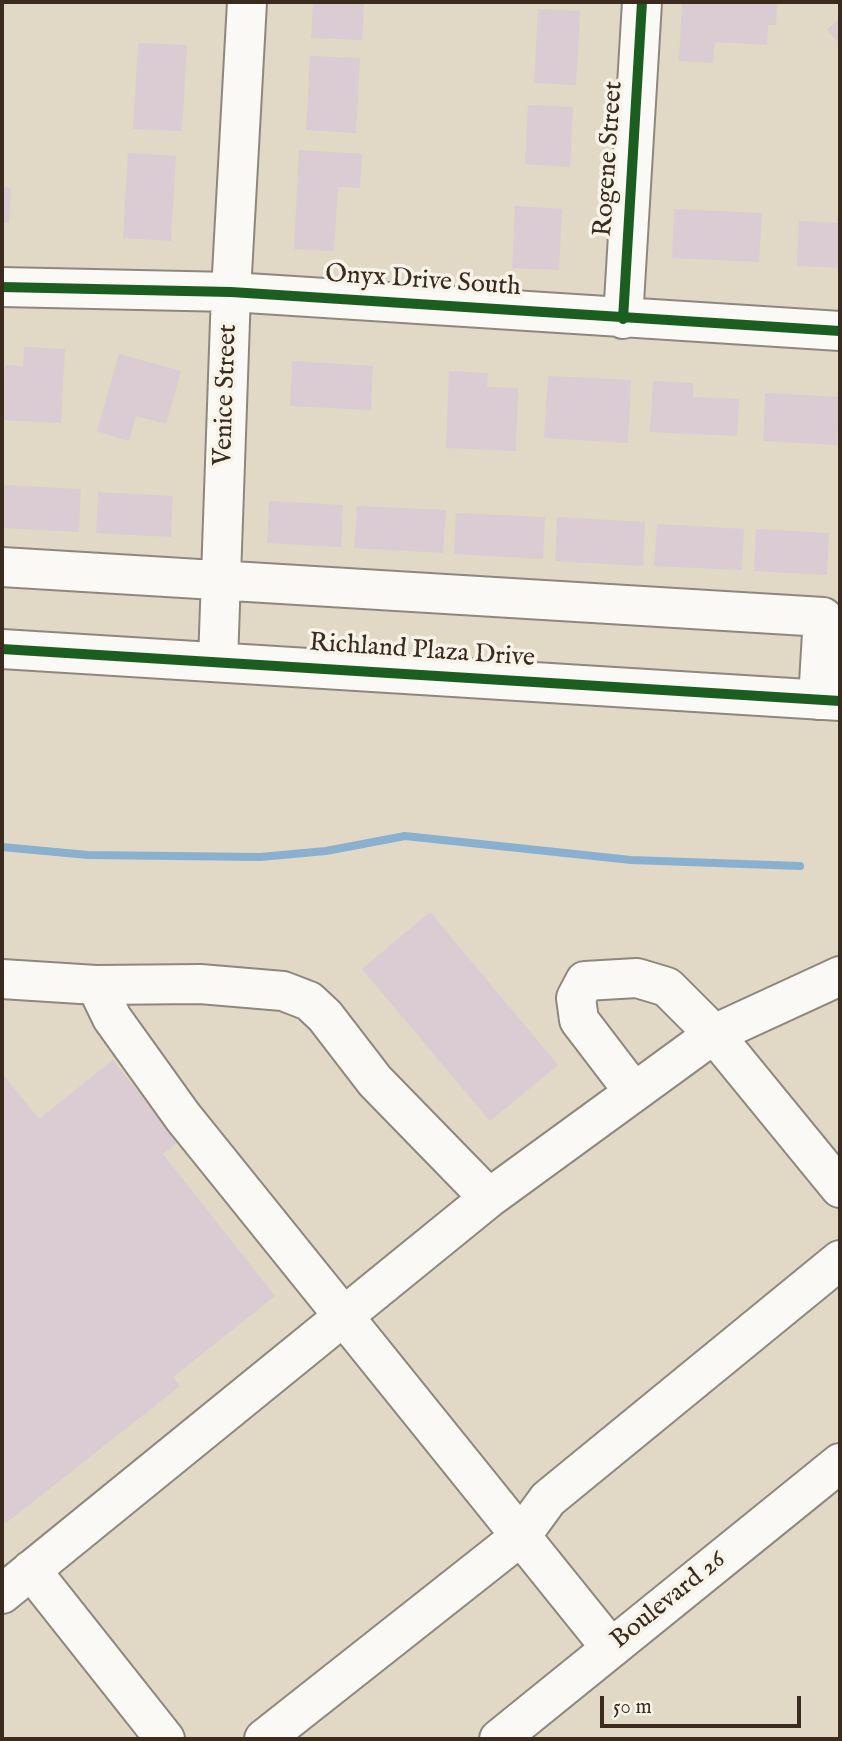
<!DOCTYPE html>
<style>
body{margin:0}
#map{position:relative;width:842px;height:1741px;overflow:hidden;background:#e1d8c6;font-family:"IM FELL English",serif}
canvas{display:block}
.frame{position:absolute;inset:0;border:4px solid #3b2a1e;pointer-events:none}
.scale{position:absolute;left:600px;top:1696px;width:201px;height:32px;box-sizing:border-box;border:4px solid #3b2a1e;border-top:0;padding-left:9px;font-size:21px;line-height:24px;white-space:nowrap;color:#3b2a1e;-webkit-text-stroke:5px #f7f3e8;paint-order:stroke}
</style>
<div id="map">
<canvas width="842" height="1741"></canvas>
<div class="frame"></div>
<div class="scale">50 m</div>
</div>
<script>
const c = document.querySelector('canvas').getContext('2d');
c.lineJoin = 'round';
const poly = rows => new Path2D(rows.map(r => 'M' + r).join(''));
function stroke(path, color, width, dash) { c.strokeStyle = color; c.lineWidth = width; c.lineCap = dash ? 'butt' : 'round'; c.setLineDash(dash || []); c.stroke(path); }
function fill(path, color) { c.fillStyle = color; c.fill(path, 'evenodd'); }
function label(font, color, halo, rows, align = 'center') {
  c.font = font + ' "IM FELL English",serif'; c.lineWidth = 7; c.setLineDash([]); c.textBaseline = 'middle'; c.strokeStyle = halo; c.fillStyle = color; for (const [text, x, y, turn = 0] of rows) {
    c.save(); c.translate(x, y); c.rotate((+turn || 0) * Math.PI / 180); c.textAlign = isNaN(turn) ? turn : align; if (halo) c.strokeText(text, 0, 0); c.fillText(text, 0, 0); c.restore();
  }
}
stroke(poly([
 [2,847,88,855,260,857,326,851,405,836,631,860,800,866]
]), '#8ab0d0', 8);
fill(poly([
 [313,2,364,2,362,40,311,38],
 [682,2,777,4,776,25,768,25,767,45,715,42,713,63,679,61],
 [538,9,580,11,576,85,534,83],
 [840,18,840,44,827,30],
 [138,43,187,45,182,131,133,129],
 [310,56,360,58,356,133,306,130],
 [528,105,573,107,570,167,525,164],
 [299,150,362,154,360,188,338,187,334,251,294,249],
 [128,153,176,156,171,241,123,238],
 [2,187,11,188,9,223,2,223],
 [515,206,562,209,559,270,512,268],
 [674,209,762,213,759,262,672,258],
 [799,221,840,223,840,268,797,266],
 [24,347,65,349,61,423,2,420,5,365,23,366],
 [119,354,181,371,166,424,136,416,129,441,97,431],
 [292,361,373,366,371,410,290,406],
 [449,371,488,373,487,387,518,388,516,451,446,448],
 [548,376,631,380,628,443,544,438],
 [653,381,693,383,693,397,739,399,737,436,650,432],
 [765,393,839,397,837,445,763,441],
 [2,485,81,489,79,532,2,528],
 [98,492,173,496,171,537,96,533],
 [269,501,343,505,341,547,267,543],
 [357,506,446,510,443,553,354,548],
 [456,513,545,517,543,559,454,554],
 [557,517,645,522,643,566,555,561],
 [657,524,744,529,742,570,654,566],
 [756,529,829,533,827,575,754,571],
 [430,912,558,1065,490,1121,362,969],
 [113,1060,178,1142,163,1154,275,1296,173,1377,180,1386,6,1523,2,1517,2,1073,39,1119]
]), '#daccd2');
const minor = poly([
 [2,287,231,292,840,331],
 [623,319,642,2],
 [2,567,823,617,818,700],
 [2,649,840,701],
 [218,662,231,292,247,2],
 [2,979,96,985,112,1018,183,1117,611,1648],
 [96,985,200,984,283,991,309,1001,325,1016,375,1081,489,1198],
 [634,1092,579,1020,576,998,585,981,637,978,667,987,714,1034,840,1188],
 [31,1570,165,1739],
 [2,1594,489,1198,714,1034,840,976],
 [264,1739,521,1536,548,1499,840,1260]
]);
const major = poly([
 [499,1739,840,1463]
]);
stroke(minor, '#8e877c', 42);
stroke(major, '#8e877c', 42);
stroke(minor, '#faf9f6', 38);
stroke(major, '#faf9f6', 38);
stroke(poly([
 [2,287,231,292,840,331],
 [623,319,642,2],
 [2,649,840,701]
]), '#1b5e20', 10);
label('26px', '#3b2a1e', '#f7f3e8', [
 ["Rogene Street",610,159,-86],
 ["Onyx Drive South",423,282,4],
 ["Venice Street",227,395,-88],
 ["Richland Plaza Drive",422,652,4],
 ["Boulevard 26",669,1601,-39]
]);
</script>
